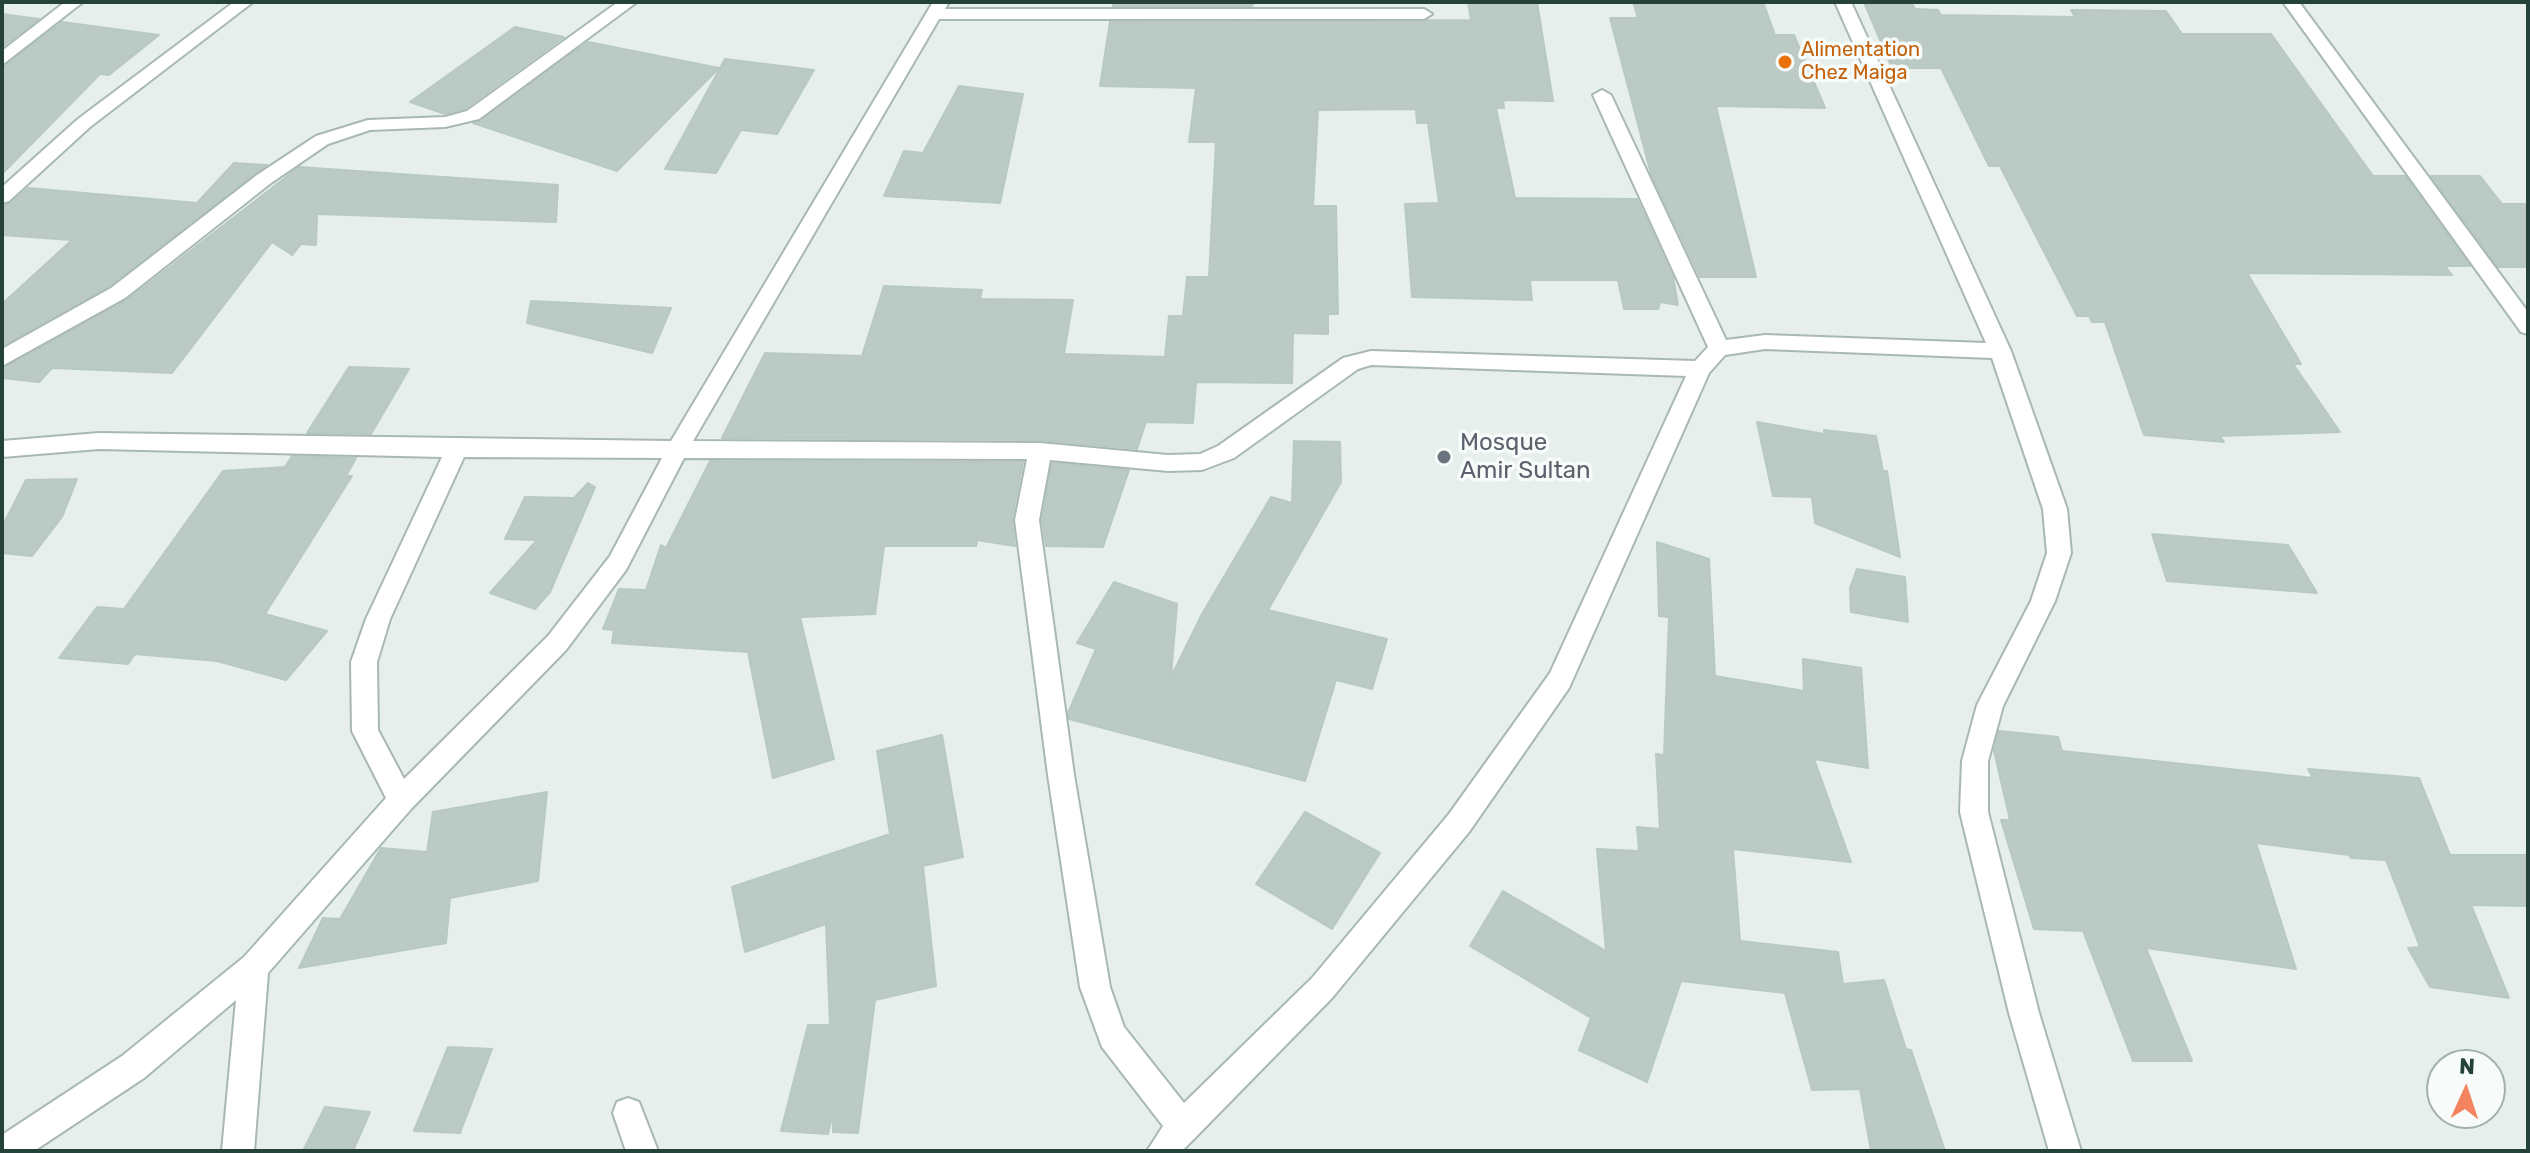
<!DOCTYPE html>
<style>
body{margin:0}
#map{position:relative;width:2530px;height:1153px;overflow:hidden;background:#e6efeb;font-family:Rubik,sans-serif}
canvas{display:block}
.frame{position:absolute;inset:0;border:4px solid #24423a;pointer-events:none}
.north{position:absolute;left:2426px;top:1049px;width:80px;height:80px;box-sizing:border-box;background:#f7fbf9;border:2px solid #a3b1ad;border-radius:50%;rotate:3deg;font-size:22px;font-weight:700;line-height:32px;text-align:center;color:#24423a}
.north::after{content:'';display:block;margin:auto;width:28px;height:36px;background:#f4845f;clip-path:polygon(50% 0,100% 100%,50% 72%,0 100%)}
</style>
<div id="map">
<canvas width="2530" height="1153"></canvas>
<div class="frame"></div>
<div class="north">N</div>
</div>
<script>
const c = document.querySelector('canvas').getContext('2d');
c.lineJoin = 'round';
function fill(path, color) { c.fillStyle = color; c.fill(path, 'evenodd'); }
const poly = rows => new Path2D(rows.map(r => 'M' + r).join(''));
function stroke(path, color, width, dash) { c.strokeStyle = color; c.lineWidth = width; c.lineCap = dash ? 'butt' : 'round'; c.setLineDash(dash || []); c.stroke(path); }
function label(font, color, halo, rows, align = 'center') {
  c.font = font + ' Rubik,sans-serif'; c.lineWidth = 7; c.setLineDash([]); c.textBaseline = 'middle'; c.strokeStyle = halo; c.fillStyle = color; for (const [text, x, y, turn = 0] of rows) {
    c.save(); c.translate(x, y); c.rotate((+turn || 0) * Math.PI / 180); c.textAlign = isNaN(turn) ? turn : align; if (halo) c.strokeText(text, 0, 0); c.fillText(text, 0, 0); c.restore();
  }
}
const building = poly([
 [1114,2,1254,2,1252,6,1113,6,1114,2],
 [1468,2,1537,2,1553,101,1503,100,1504,108,1496,108,1515,198,1637,199,1673,277,1678,305,1660,302,1658,309,1624,309,1618,280,1530,280,1532,300,1412,297,1405,204,1439,203,1428,123,1417,123,1416,109,1318,110,1313,206,1336,206,1338,314,1328,314,1328,334,1293,333,1292,383,1196,382,1193,423,1146,422,1137,449,1040,440,722,438,765,353,862,356,884,286,982,290,980,299,1073,300,1064,354,1165,357,1169,316,1183,316,1187,277,1209,277,1216,142,1189,142,1196,88,1100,86,1110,22,1471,20,1468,2],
 [1633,2,1763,2,1775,35,1794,35,1825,108,1716,106,1756,277,1700,277,1651,174,1610,18,1638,18,1633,2],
 [1864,2,1911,2,1915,9,1938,10,1941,15,2075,17,2071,10,2166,11,2182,34,2271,34,2373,176,2405,176,2470,266,2445,266,2452,275,2247,273,2301,364,2293,364,2340,432,2220,436,2224,442,2144,435,2105,322,2092,322,2089,316,2077,316,2000,166,1989,166,1941,68,1892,68,1864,2],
 [2,14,39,19,2,47,2,14],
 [62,22,159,35,109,75,100,74,2,174,2,68,62,22],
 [515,27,564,37,466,108,445,114,410,102,515,27],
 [588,42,719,68,617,171,473,123,588,42],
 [725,59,814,70,777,134,741,130,716,173,665,169,725,59],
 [959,86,1023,94,1000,203,884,196,904,151,923,153,959,86],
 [234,163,267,165,109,286,2,346,2,304,72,240,2,235,2,206,11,203,28,188,197,203,234,163],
 [299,167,558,185,556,222,317,214,316,245,301,244,292,255,272,242,172,373,52,368,39,382,2,378,2,369,127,300,299,167],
 [2431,176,2480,176,2502,204,2528,204,2528,267,2498,267,2431,176],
 [531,301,671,308,652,353,527,323,531,301],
 [349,367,409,369,371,434,307,433,349,367],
 [1757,422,1824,434,1824,430,1876,436,1883,471,1887,471,1900,557,1815,523,1812,497,1773,496,1757,422],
 [1294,441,1340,442,1341,482,1268,610,1387,639,1372,689,1336,680,1305,781,1069,719,1068,713,1096,649,1077,643,1114,582,1177,604,1171,677,1202,614,1271,497,1292,503,1294,441],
 [292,456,356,458,346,476,352,476,265,614,327,631,286,680,217,661,135,654,128,664,59,658,97,607,124,609,223,471,285,467,292,456],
 [710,461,1023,462,1012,519,1015,546,977,540,976,546,884,546,875,614,800,617,834,759,773,778,748,652,612,643,614,630,603,629,619,589,646,590,661,545,666,548,710,461],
 [1052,463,1129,470,1103,547,1046,546,1042,520,1052,463],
 [77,479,62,517,32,556,2,553,2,527,26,480,77,479],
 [588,483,595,487,550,592,535,609,490,593,537,540,505,539,525,497,574,498,588,483],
 [2152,534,2288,545,2317,593,2167,581,2152,534],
 [1657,542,1709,559,1715,676,1804,691,1803,659,1861,668,1868,768,1814,759,1851,862,1733,849,1740,941,1838,952,1843,984,1884,980,1906,1049,1911,1050,1945,1151,1871,1151,1860,1089,1812,1090,1785,993,1681,981,1647,1082,1579,1050,1591,1018,1470,946,1503,891,1606,951,1597,849,1639,851,1637,827,1660,829,1656,754,1664,755,1669,617,1659,616,1657,542],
 [1857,569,1905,577,1908,622,1851,612,1850,588,1857,569],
 [1999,731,2058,737,2062,751,2313,778,2308,769,2419,778,2450,855,2528,855,2528,906,2471,905,2509,998,2430,987,2408,948,2420,947,2386,860,2351,858,2349,855,2256,843,2296,969,2146,948,2192,1061,2133,1061,2083,931,2034,929,2001,820,2010,820,1994,751,1999,731],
 [942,735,963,857,923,866,936,986,875,1000,858,1133,833,1132,833,1112,828,1134,781,1131,808,1025,830,1025,826,924,745,952,732,887,890,834,877,751,942,735],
 [547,792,538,881,450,898,446,943,299,968,323,918,340,919,381,848,427,852,433,812,547,792],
 [1305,812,1380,853,1332,929,1256,884,1305,812],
 [448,1047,492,1049,460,1133,414,1131,448,1047],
 [325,1107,370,1112,353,1151,303,1151,325,1107]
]);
fill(building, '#bbcac4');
stroke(building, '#b8c9c2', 2);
const minor = poly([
 [65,2,83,2,2,65,2,51,65,2],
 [234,2,253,2,90,127,9,201,2,203,2,187,78,119,234,2],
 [618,2,637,2,479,119,445,127,370,130,328,144,271,183,125,298,2,366,2,349,111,288,257,175,316,136,368,120,445,117,467,111,618,2],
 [933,2,949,2,945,9,1424,9,1432,14,1424,19,939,19,693,441,1040,443,1168,455,1200,454,1218,446,1343,358,1371,351,1695,361,1708,347,1593,95,1602,90,1611,95,1726,340,1765,335,1986,343,1835,2,1851,2,2011,351,2067,509,2071,553,2055,601,2003,706,1988,761,1988,812,2039,1013,2081,1151,2049,1151,2009,1013,1960,812,1962,761,1977,705,2031,601,2047,553,2043,509,1992,358,1765,349,1725,355,1709,373,1569,688,1469,832,1332,998,1182,1151,1147,1151,1163,1126,1102,1047,1080,987,1048,775,1015,520,1027,459,684,458,626,570,566,650,411,809,268,973,254,1151,222,1151,236,1000,144,1078,34,1151,2,1151,2,1135,122,1056,244,957,386,798,352,731,351,662,366,619,442,457,99,449,2,457,2,441,99,433,671,441,933,2],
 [1371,365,1686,376,1550,673,1449,814,1312,978,1184,1103,1124,1027,1110,987,1074,775,1039,520,1050,460,1168,471,1202,470,1234,458,1358,369,1371,365],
 [464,457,662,458,610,556,548,636,404,779,378,730,377,662,390,619,464,457],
 [2283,2,2299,2,2528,312,2528,334,2521,332,2283,2],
 [628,1098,639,1102,658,1151,626,1151,613,1113,617,1102,628,1098]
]);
stroke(minor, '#a8b8b2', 4);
fill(minor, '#fff');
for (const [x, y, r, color] of [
 [1785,62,8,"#e8710a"],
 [1444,457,8,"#6b7280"]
]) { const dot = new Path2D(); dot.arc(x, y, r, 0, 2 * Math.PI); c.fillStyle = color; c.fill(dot); stroke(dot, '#f7fbf9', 3); }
label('20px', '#c56008', '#f7fbf9', [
 ["Alimentation",1801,50],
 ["Chez Maiga",1801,73]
], 'left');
label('24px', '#5b616d', '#f7fbf9', [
 ["Mosque",1460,443],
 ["Amir Sultan",1460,471]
], 'left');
</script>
